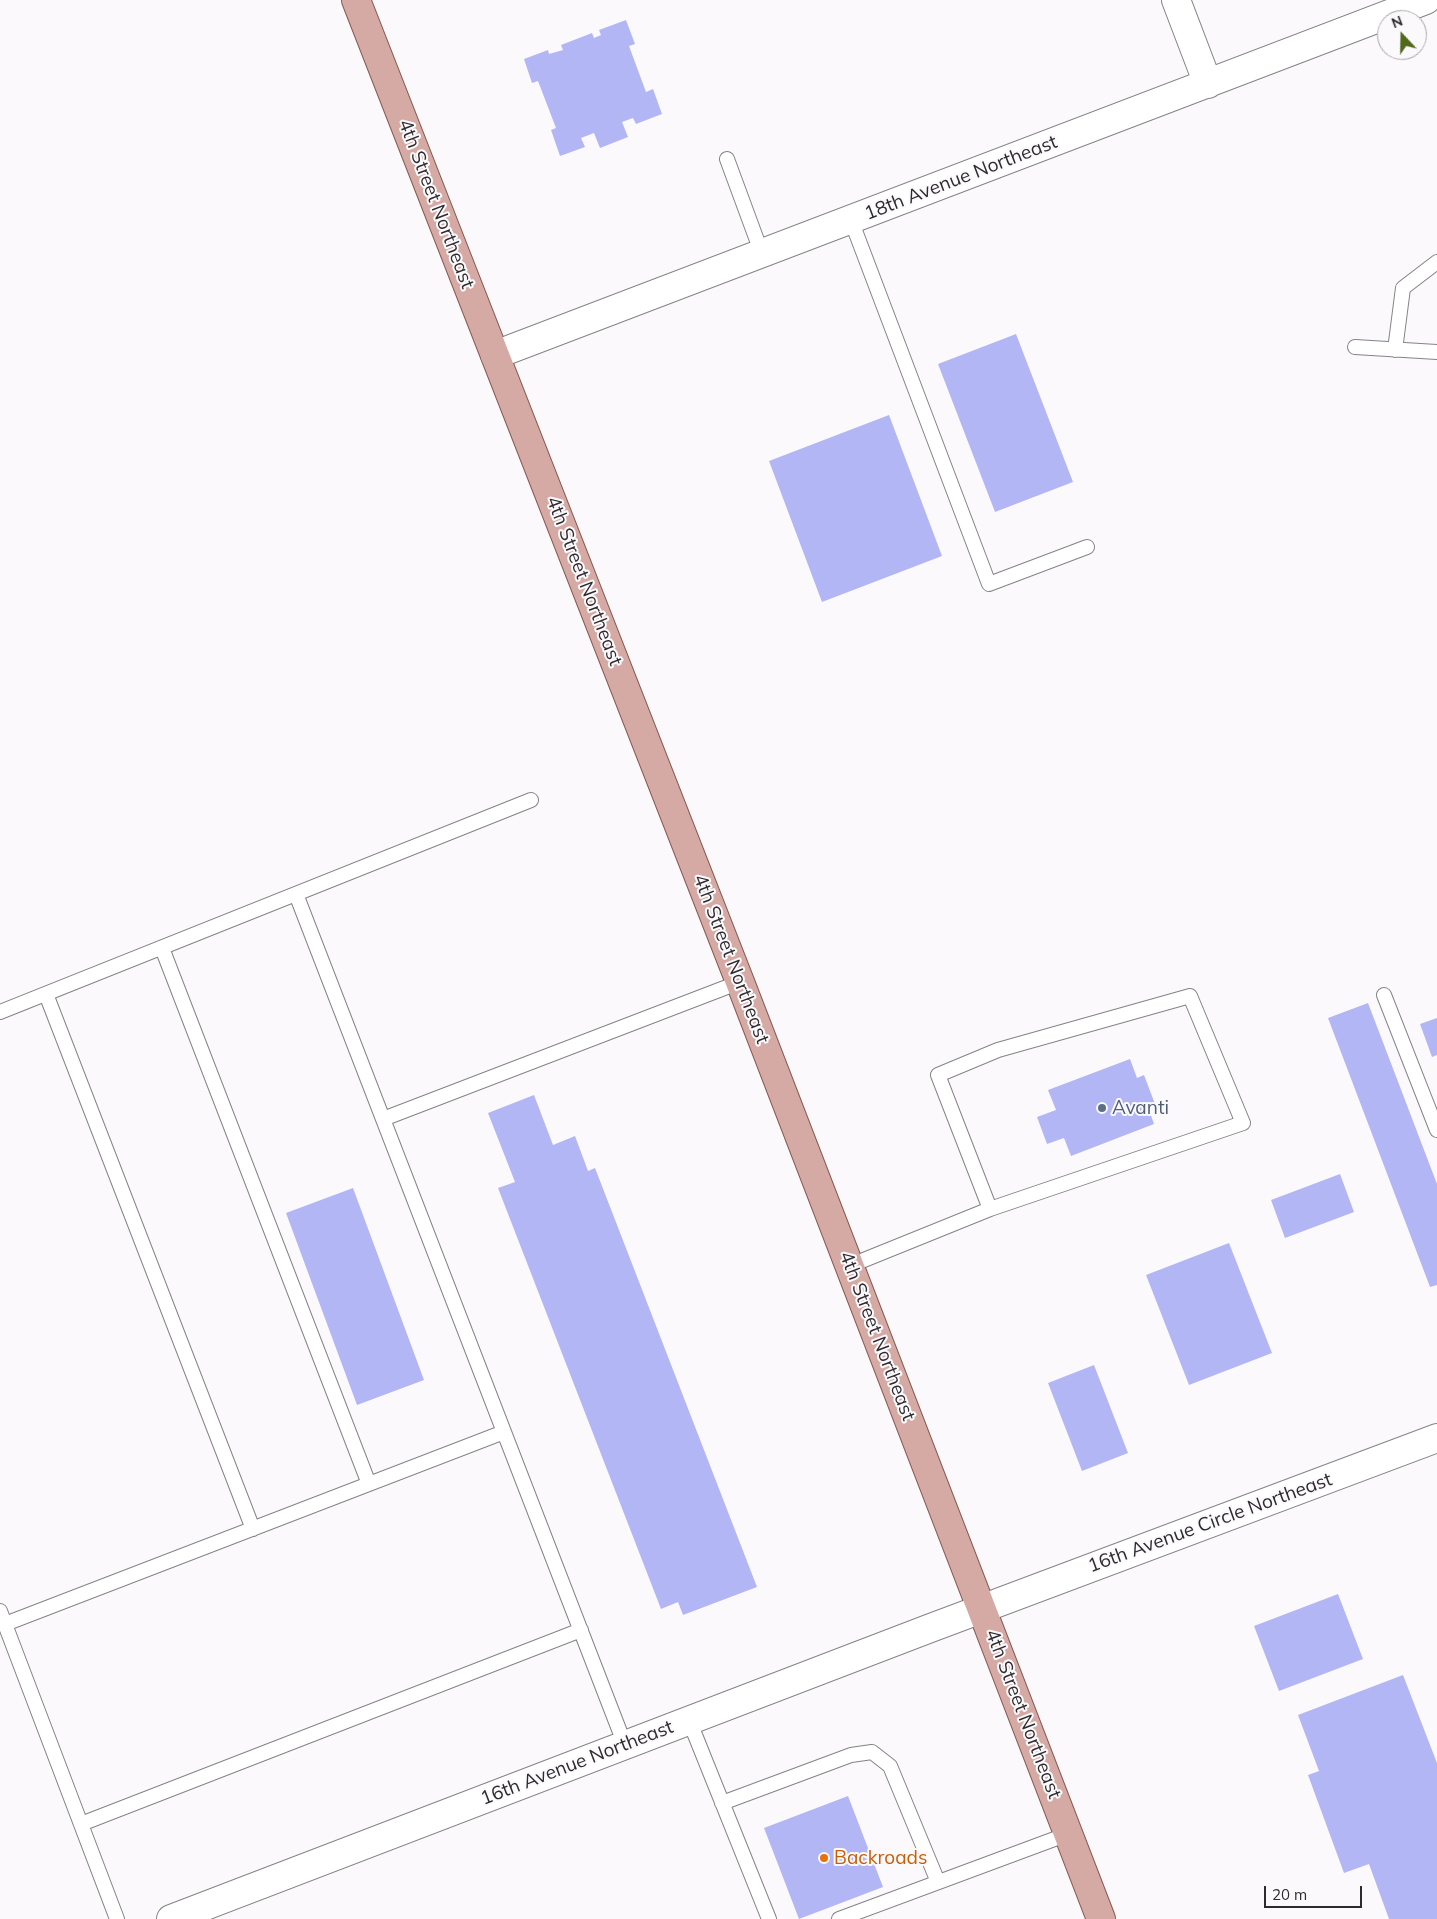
<!DOCTYPE html>
<style>
body{margin:0}
#map{position:relative;width:1437px;height:1919px;overflow:hidden;background:#fbf9fc;font-family:Mulish,sans-serif}
canvas{display:block}
.north{position:absolute;left:1377px;top:10px;width:50px;height:50px;box-sizing:border-box;background:#fbf9fc;border:1px solid #a8a7a9;border-radius:50%;rotate:339deg;font-size:14px;font-weight:700;line-height:20px;text-align:center;color:#2c2b2d}
.north::after{content:'';display:block;margin:auto;width:18px;height:22px;background:#50691a;clip-path:polygon(50% 0,100% 100%,50% 72%,0 100%)}
.scale{position:absolute;left:1264px;top:1886px;width:98px;height:22px;box-sizing:border-box;border:2px solid #2c2b2d;border-top:0;padding-left:6px;font-size:15px;line-height:18px;white-space:nowrap;color:#2c2b2d;-webkit-text-stroke:4px #fbf9fc;paint-order:stroke}
</style>
<div id="map">
<canvas width="1437" height="1919"></canvas>
<div class="north">N</div>
<div class="scale">20 m</div>
</div>
<script>
const c = document.querySelector('canvas').getContext('2d');
c.lineJoin = 'round';
function fill(path, color) { c.fillStyle = color; c.fill(path, 'evenodd'); }
const poly = rows => new Path2D(rows.map(r => 'M' + r).join(''));
function stroke(path, color, width, dash) { c.strokeStyle = color; c.lineWidth = width; c.lineCap = dash ? 'butt' : 'round'; c.setLineDash(dash || []); c.stroke(path); }
function label(font, color, halo, rows, align = 'center') {
  c.font = font + ' Mulish,sans-serif'; c.lineWidth = 4; c.setLineDash([]); c.textBaseline = 'middle'; c.strokeStyle = halo; c.fillStyle = color; for (const [text, x, y, turn = 0] of rows) {
    c.save(); c.translate(x, y); c.rotate((+turn || 0) * Math.PI / 180); c.textAlign = isNaN(turn) ? turn : align; if (halo) c.strokeText(text, 0, 0); c.fillText(text, 0, 0); c.restore();
  }
}
fill(poly([
 [626,20,635,44,629,46,646,92,653,89,662,114,636,124,633,118,622,122,628,137,600,148,594,133,581,138,585,147,560,156,551,130,556,128,538,81,532,83,524,59,548,50,549,54,563,50,561,45,592,33,594,38,601,35,599,30],
 [1016,334,1073,482,995,512,938,364],
 [889,415,942,556,822,602,769,461],
 [1368,1003,1437,1184,1437,1285,1430,1287,1328,1018],
 [1437,1018,1437,1055,1432,1057,1420,1024],
 [1130,1059,1137,1078,1144,1075,1155,1104,1148,1107,1154,1124,1071,1156,1064,1138,1047,1144,1037,1117,1056,1110,1048,1090],
 [534,1095,553,1145,575,1136,588,1171,595,1168,757,1587,683,1615,678,1602,661,1609,498,1188,515,1182,488,1113],
 [1340,1174,1354,1212,1285,1238,1271,1200],
 [353,1188,424,1380,357,1405,286,1213],
 [1229,1243,1272,1353,1189,1385,1146,1275],
 [1094,1365,1128,1453,1082,1471,1048,1383],
 [1338,1594,1363,1659,1279,1691,1254,1626],
 [1403,1675,1437,1763,1437,1919,1389,1919,1369,1864,1344,1873,1308,1775,1319,1771,1298,1715],
 [848,1796,883,1887,799,1919,764,1828]
]), '#b3b6f5');
const lane = poly([
 [727,159,762,254],
 [851,220,989,584,1087,547],
 [1355,347,1437,352],
 [1395,350,1403,288,1437,262],
 [296,894,625,1745],
 [162,948,369,1484],
 [46,994,253,1529],
 [1384,995,1437,1130],
 [0,1012,531,800],
 [383,1119,740,982],
 [849,1266,990,1209,938,1075,998,1050,1190,996,1243,1123,990,1209],
 [0,1611,117,1919],
 [5,1624,504,1432],
 [689,1720,769,1919],
 [722,1803,851,1755,872,1752,890,1766,938,1882],
 [81,1824,581,1630],
 [839,1919,1068,1834]
]);
const street = poly([
 [1176,0,1208,84],
 [495,355,1426,0],
 [171,1919,928,1629,1437,1438]
]);
const primary = poly([
 [356,0,740,982,1101,1919]
]);
stroke(lane, '#858386', 16);
stroke(street, '#858386', 30);
stroke(primary, '#885953', 30);
stroke(lane, '#fff', 14);
stroke(street, '#fff', 28);
stroke(primary, '#d6aaa4', 28);
for (const [x, y, r, color] of [
 [1102,1108,5,"#5c6f8a"],
 [824,1858,5,"#e8710a"]
]) { const dot = new Path2D(); dot.arc(x, y, r, 0, 2 * Math.PI); c.fillStyle = color; c.fill(dot); stroke(dot, '#fbf9fc', 2); }
label('19px', '#2c2b2d', '#fbf9fc', [
 ["18th Avenue Northeast",961,178,-21],
 ["4th Street Northeast",436,204,69],
 ["4th Street Northeast",584,581,69],
 ["4th Street Northeast",731,959,69],
 ["4th Street Northeast",877,1336,69],
 ["16th Avenue Circle Northeast",1210,1523,-20],
 ["4th Street Northeast",1023,1714,69],
 ["16th Avenue Northeast",577,1763,-21]
]);
label('19px', '#4e5e75', '#fbf9fc', [
 ["Avanti",1112,1108]
], 'left');
label('19px', '#c56008', '#fbf9fc', [
 ["Backroads",834,1858]
], 'left');
</script>
